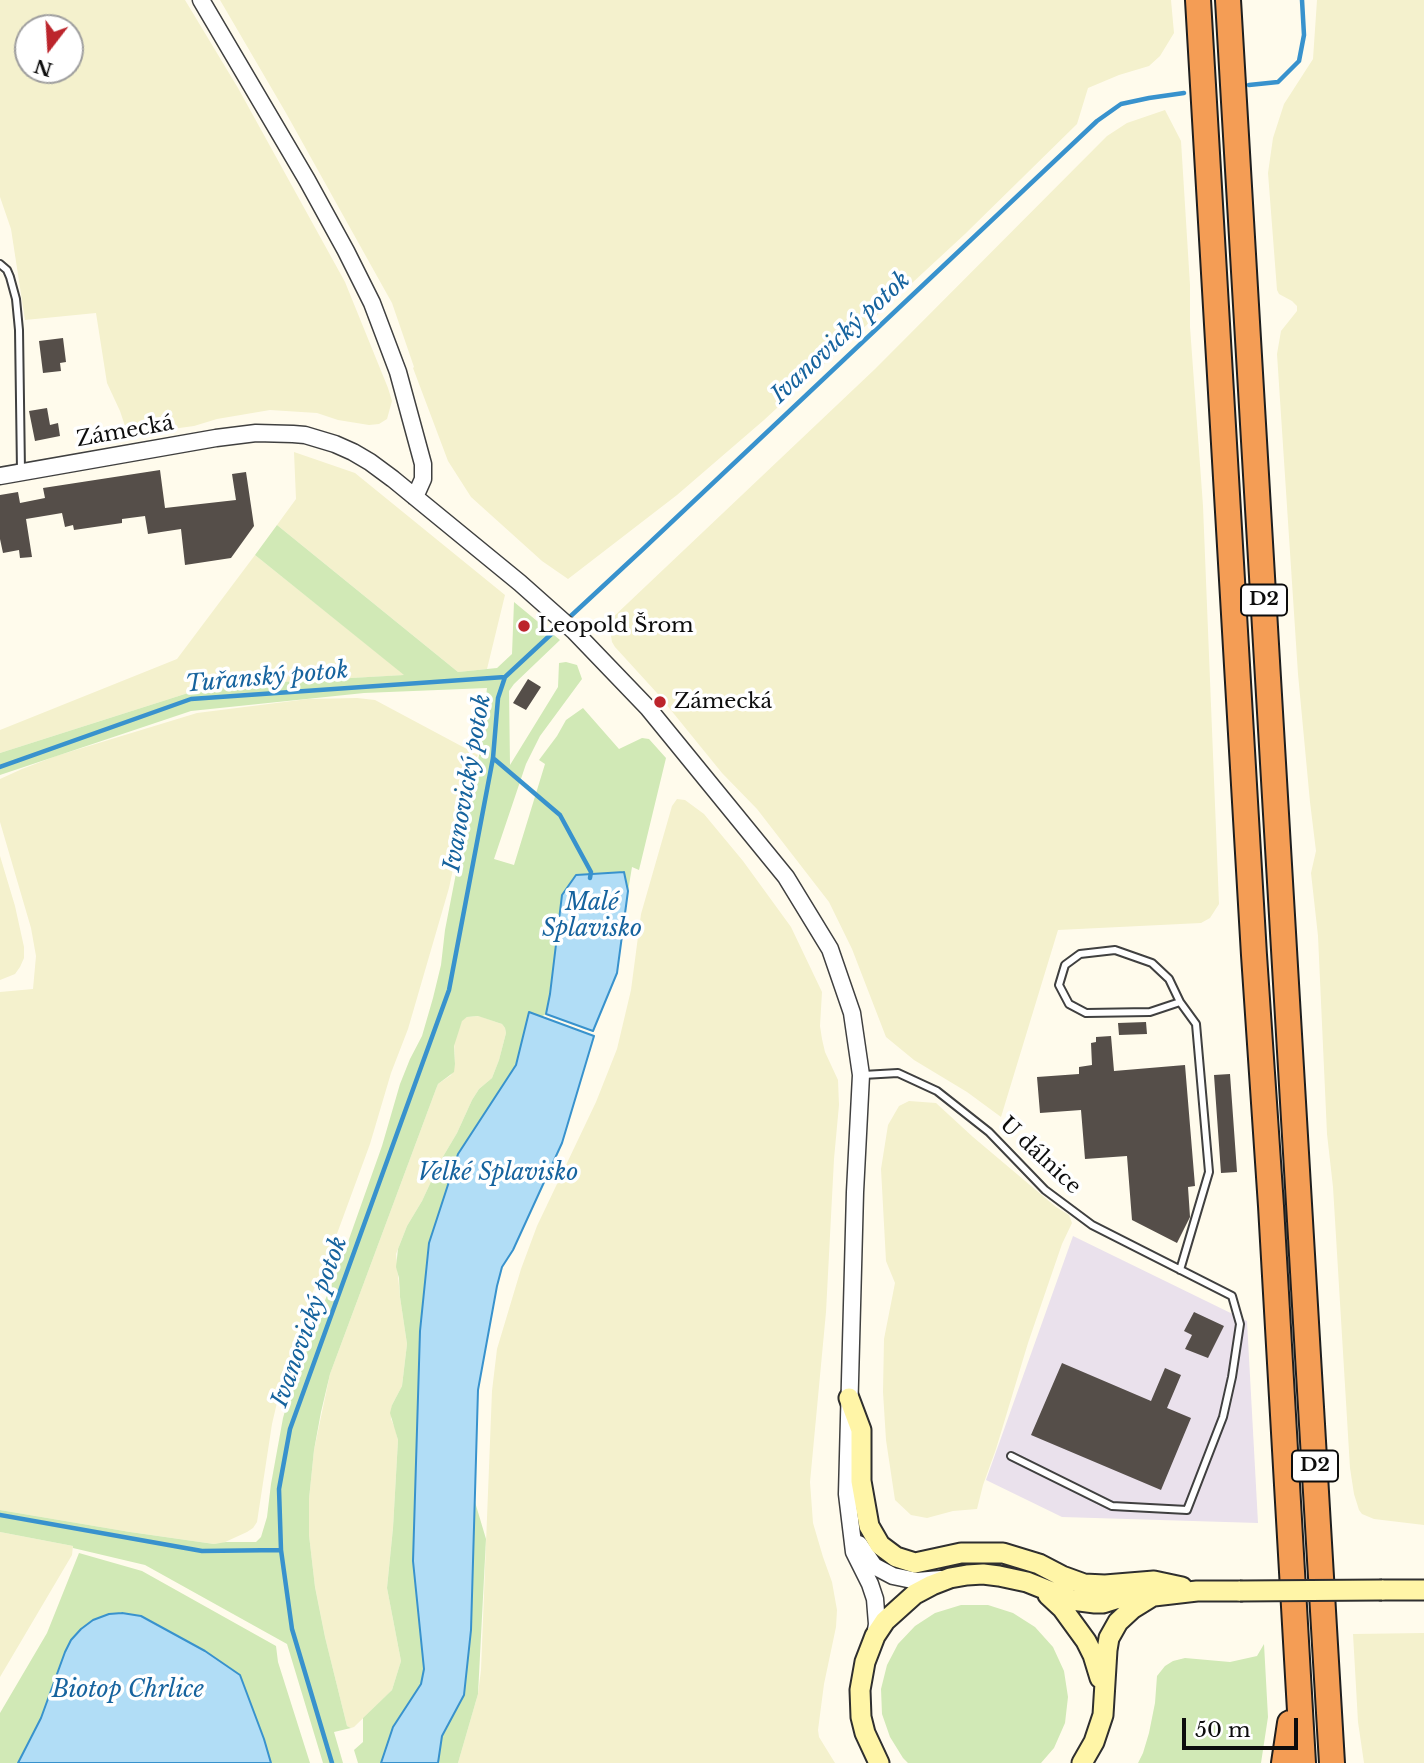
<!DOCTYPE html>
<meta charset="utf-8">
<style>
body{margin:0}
#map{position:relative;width:1424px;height:1763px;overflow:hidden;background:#fffbec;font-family:"Libre Baskerville",serif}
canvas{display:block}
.north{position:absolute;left:14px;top:14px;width:70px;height:70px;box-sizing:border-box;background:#fff;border:2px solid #9e9e9e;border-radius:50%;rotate:197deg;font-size:19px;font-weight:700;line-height:28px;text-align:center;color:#0d0d0d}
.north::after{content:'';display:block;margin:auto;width:24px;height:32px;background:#bc252c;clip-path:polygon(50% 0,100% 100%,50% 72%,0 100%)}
.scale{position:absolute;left:1182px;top:1718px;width:116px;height:32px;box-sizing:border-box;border:4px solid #0d0d0d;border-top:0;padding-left:9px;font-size:21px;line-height:24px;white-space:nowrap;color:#0d0d0d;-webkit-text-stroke:5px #fff;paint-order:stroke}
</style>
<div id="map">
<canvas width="1424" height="1763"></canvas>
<div class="north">N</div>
<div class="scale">50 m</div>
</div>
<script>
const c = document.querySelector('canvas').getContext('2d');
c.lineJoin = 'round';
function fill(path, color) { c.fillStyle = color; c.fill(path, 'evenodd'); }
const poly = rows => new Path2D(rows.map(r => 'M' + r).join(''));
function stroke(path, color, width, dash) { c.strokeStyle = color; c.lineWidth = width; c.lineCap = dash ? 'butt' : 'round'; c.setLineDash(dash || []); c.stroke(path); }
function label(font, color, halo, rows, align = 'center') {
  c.font = font + ' "Libre Baskerville",serif'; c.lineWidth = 7; c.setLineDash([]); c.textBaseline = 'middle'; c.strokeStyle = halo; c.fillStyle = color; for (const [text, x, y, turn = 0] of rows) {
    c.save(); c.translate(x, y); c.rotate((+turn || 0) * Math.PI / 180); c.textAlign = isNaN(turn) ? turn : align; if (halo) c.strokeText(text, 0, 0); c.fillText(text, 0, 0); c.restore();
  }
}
fill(poly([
 [1073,1236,1247,1321,1258,1523,1062,1517,986,1480]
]), '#eae1ec');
fill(poly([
 [0,0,185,0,238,88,345,282,388,388,392,401,387,419,379,424,369,425,338,420,317,413,270,410,217,419,194,426,128,435,120,411,107,383,96,313,25,320,11,229,0,197],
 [28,28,70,28,70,70,28,70],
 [220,0,1171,0,1174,33,1160,56,1149,66,1119,75,1088,88,1077,124,965,234,764,420,677,495,568,579,542,561,471,497,448,461,413,368,414,367,392,303,286,113],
 [1317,0,1424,0,1424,1525,1374,1519,1362,1514,1359,1510,1354,1494,1350,1468,1333,1187,1327,1134,1318,936,1311,873,1316,851,1310,802,1298,674,1277,354,1281,331,1297,311,1297,306,1292,301,1279,294,1277,290,1268,173,1273,138,1284,104,1313,59],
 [1165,110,1181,141,1190,285,1190,327,1203,506,1219,904,1210,918,1201,923,1058,930,1001,1117,967,1092,914,1060,886,1037,852,949,829,902,757,809,722,773,657,693,615,647,612,642,609,624,609,621,875,369,1107,136,1127,123],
 [294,452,355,473,505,595,487,669,458,672,277,525,296,499],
 [255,555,405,675,210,686,0,753,0,730,177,659],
 [357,698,375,700,478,755,470,770,462,827,449,888,408,1029,391,1073,370,1144,338,1231,312,1294,279,1394,272,1424,257,1522,253,1528,247,1532,223,1543,214,1544,130,1532,0,1510,0,992,33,989,36,956,31,928,0,822,0,779,22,769,56,756,197,713,308,699],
 [677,799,685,800,704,814,743,861,791,927,822,992,820,1026,822,1039,825,1052,838,1080,839,1105,834,1159,826,1312,810,1482,813,1523,823,1557,832,1582,837,1610,836,1627,824,1684,818,1730,819,1737,835,1763,458,1763,478,1694,481,1670,492,1391,497,1349,521,1269,537,1226,596,1102,617,1049,631,990,641,914,672,806],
 [0,856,15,906,24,947,24,958,20,967,15,974,0,980],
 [479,1016,502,1024,505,1028,506,1033,499,1060,492,1078,479,1089,472,1100,457,1133,441,1160,422,1201,407,1226,396,1254,400,1297,407,1344,402,1386,392,1405,391,1419,395,1428,398,1440,393,1528,387,1588,401,1661,392,1690,354,1727,351,1728,347,1726,325,1637,315,1587,309,1535,309,1499,314,1450,330,1374,436,1089,438,1084,451,1075,455,1064,454,1041,462,1020,467,1017],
 [909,1101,936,1103,973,1137,1056,1207,1069,1215,1072,1223,1062,1244,1028,1343,996,1449,983,1485,977,1509,953,1511,927,1518,911,1515,895,1500,886,1440,883,1392,884,1339,895,1283,886,1261,881,1169,888,1125,899,1106],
 [0,1532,73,1546,72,1555,0,1677],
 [1424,1633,1424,1763,1364,1763,1358,1722,1353,1634]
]), '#f4f1cd');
fill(poly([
 [277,525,458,672,497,668,512,654,514,602,560,640,514,684,509,691,510,765,558,687,559,663,566,662,577,665,582,679,540,736,526,764,494,859,514,865,545,764,539,760,557,736,566,720,583,708,619,749,642,738,649,739,666,758,639,870,632,867,628,891,624,872,576,875,546,1014,541,1017,529,1013,516,1065,458,1154,429,1243,420,1331,413,1561,424,1669,421,1684,393,1727,381,1763,358,1763,354,1750,363,1742,363,1718,392,1690,401,1661,387,1588,393,1528,398,1440,390,1413,392,1405,402,1386,407,1344,400,1297,399,1278,396,1267,398,1249,407,1226,422,1201,441,1160,457,1133,472,1100,479,1089,492,1078,499,1060,506,1033,505,1028,502,1024,478,1016,467,1017,462,1021,454,1046,455,1064,454,1072,438,1084,436,1089,330,1374,321,1412,314,1450,309,1499,309,1535,315,1587,325,1637,347,1726,351,1728,334,1732,343,1763,323,1763,287,1644,145,1565,73,1548,73,1546,0,1532,0,1510,130,1532,214,1544,226,1542,256,1542,261,1537,267,1517,271,1484,283,1418,296,1372,343,1256,382,1146,400,1084,410,1059,422,1036,433,998,441,965,445,930,480,750,487,688,364,693,191,711,0,775,0,753,210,686,404,675,255,555],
 [475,1502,486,1539,478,1694,458,1763,438,1763,442,1736,464,1694,471,1630],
 [79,1553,142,1571,276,1646,278,1662,310,1763,271,1763,264,1739,240,1675,205,1651,141,1616,81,1629,71,1640,65,1652,41,1718,18,1763,0,1763,0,1713,47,1633],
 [961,1605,988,1605,1013,1613,1035,1627,1053,1647,1064,1671,1068,1697,1065,1723,1054,1748,1041,1763,908,1763,903,1758,890,1737,882,1714,881,1689,887,1665,898,1644,915,1626,935,1613],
 [1264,1644,1268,1717,1261,1763,1138,1763,1143,1753,1149,1733,1155,1703,1157,1676,1165,1666,1173,1661,1185,1658,1230,1662,1257,1656]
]), '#d1e9b6');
const water = poly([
 [624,872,628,891,617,973,593,1031,546,1014,550,994,562,895,576,875,624,872],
 [529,1012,594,1036,562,1143,513,1250,502,1267,497,1286,478,1390,471,1630,464,1695,442,1736,438,1763,381,1763,393,1727,421,1684,424,1669,413,1561,420,1331,429,1243,458,1154,516,1065,529,1012],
 [122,1613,141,1616,205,1651,240,1675,264,1739,271,1763,18,1763,41,1718,65,1652,71,1640,81,1629,93,1620,109,1614,122,1613]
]);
fill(water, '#b1ddf6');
stroke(water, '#3892cd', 2);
stroke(poly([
 [1249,85,1278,82,1299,61,1304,35,1302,0],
 [493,758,560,815,591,872,590,878],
 [0,767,191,699,505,677],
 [0,1515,202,1551,281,1550],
 [332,1763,292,1629,281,1550,279,1489,290,1429,449,990,493,758,498,698,505,677,642,550,1097,121,1121,104,1149,98,1184,93]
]), '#3892cd', 4.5);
fill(poly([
 [63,338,66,362,60,363,61,371,43,373,39,341],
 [47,408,50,425,58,423,60,436,35,441,29,411],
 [160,470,165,508,236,500,232,474,246,472,254,526,231,558,185,565,181,529,148,534,145,516,122,519,122,523,74,530,73,525,65,527,62,513,26,519,32,557,20,558,19,550,3,553,0,539,0,495,18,492,20,503,45,498,43,488],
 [528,679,541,687,526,710,513,703],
 [1146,1022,1147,1034,1119,1035,1118,1023],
 [1111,1036,1114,1071,1185,1065,1195,1186,1188,1187,1190,1217,1177,1243,1132,1220,1127,1156,1085,1159,1081,1110,1040,1113,1037,1077,1079,1074,1079,1067,1092,1065,1091,1043,1096,1042,1096,1037],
 [1230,1074,1237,1172,1221,1173,1214,1075],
 [1194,1312,1224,1326,1208,1358,1185,1349,1192,1335,1184,1331],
 [1062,1363,1151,1401,1165,1368,1181,1375,1167,1408,1191,1418,1161,1490,1031,1435]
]), '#554e49');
const service = poly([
 [0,264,7,270,10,277,16,299,19,330,21,471],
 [1115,950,1152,963,1169,979,1180,1002,1150,1012,1086,1013,1069,1004,1059,985,1065,965,1080,954,1115,950],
 [863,1075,898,1073,937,1091,989,1132,1045,1190,1092,1225,1232,1296,1240,1324,1232,1377,1223,1417,1187,1510,1112,1506,1011,1456],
 [1180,1270,1209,1172,1196,1024,1180,1002]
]);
const tertiary = poly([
 [201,0,307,180,346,251,372,303,398,372,423,464,423,479,415,497],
 [0,476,216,438,256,433,293,434,305,435,335,444,353,452,370,462,393,479,520,583,574,631,648,708,786,877,830,949,852,1013,861,1075,855,1192,847,1494,854,1552,870,1584,875,1599,877,1624,875,1636],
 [859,1544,874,1566,893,1576,917,1581,941,1579]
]);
const secondary = poly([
 [849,1398,861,1430,861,1481,869,1526,880,1545,896,1557,915,1563,961,1553,1003,1553,1039,1564,1062,1576,1084,1584,1105,1585,1154,1581,1182,1587],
 [1382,1590,1424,1590],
 [1048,1595,1062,1608,1086,1641,1093,1655,1100,1678],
 [879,1763,865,1733,861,1717,860,1690,865,1662,875,1636,885,1621,915,1594,932,1585,950,1578,967,1575,983,1574,999,1576,1027,1582,1072,1600,1095,1603,1103,1603,1122,1597,1154,1596,1197,1591,1240,1591],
 [1082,1763,1094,1742,1103,1715,1107,1650,1109,1638,1118,1622,1132,1609,1153,1596]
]);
const motorway = poly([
 [1198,0,1254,955,1271,1206,1303,1763],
 [1228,0,1332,1763],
 [1284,1763,1290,1723]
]);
stroke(service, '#404040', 10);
stroke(tertiary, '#404040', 19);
stroke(secondary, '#2f2f2f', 23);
stroke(motorway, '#1e1e1e', 28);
stroke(service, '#fff', 6);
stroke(tertiary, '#fff', 16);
stroke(secondary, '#fff5a7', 19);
stroke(motorway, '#f49d55', 24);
const secondaryBridge = poly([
 [1240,1591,1382,1590]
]);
stroke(secondaryBridge, '#2f2f2f', 23, []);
stroke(secondaryBridge, '#fff5a7', 19);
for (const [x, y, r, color] of [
 [524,626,7,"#bc252c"],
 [660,702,7,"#bc252c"]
]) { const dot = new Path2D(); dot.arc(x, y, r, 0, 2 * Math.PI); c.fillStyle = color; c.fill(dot); stroke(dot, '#fff', 2.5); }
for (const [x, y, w] of [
 [1264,600,46],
 [1315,1466,46]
]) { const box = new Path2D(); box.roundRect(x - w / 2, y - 15.5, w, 31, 5); c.fillStyle = '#fff'; c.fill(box); stroke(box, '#0d0d0d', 2); }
label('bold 19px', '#0d0d0d', null, [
 ["D2",1264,600],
 ["D2",1315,1466]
]);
label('21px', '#0d0d0d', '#fff', [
 ["Zámecká",125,432,-10],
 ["U dálnice",1040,1156,43]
]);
label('21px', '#0d0d0d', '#fff', [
 ["Leopold Šrom",538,626],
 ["Zámecká",674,702]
], 'left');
label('italic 23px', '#16639e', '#fff', [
 ["Ivanovický potok",841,338,-43],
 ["Tuřanský potok",267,678,-5],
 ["Ivanovický potok",468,783,-80],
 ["Malé",592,904],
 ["Splavisko",592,930],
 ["Velké Splavisko",498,1174],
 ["Ivanovický potok",310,1322,-70],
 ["Biotop Chrlice",128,1691]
]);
</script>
